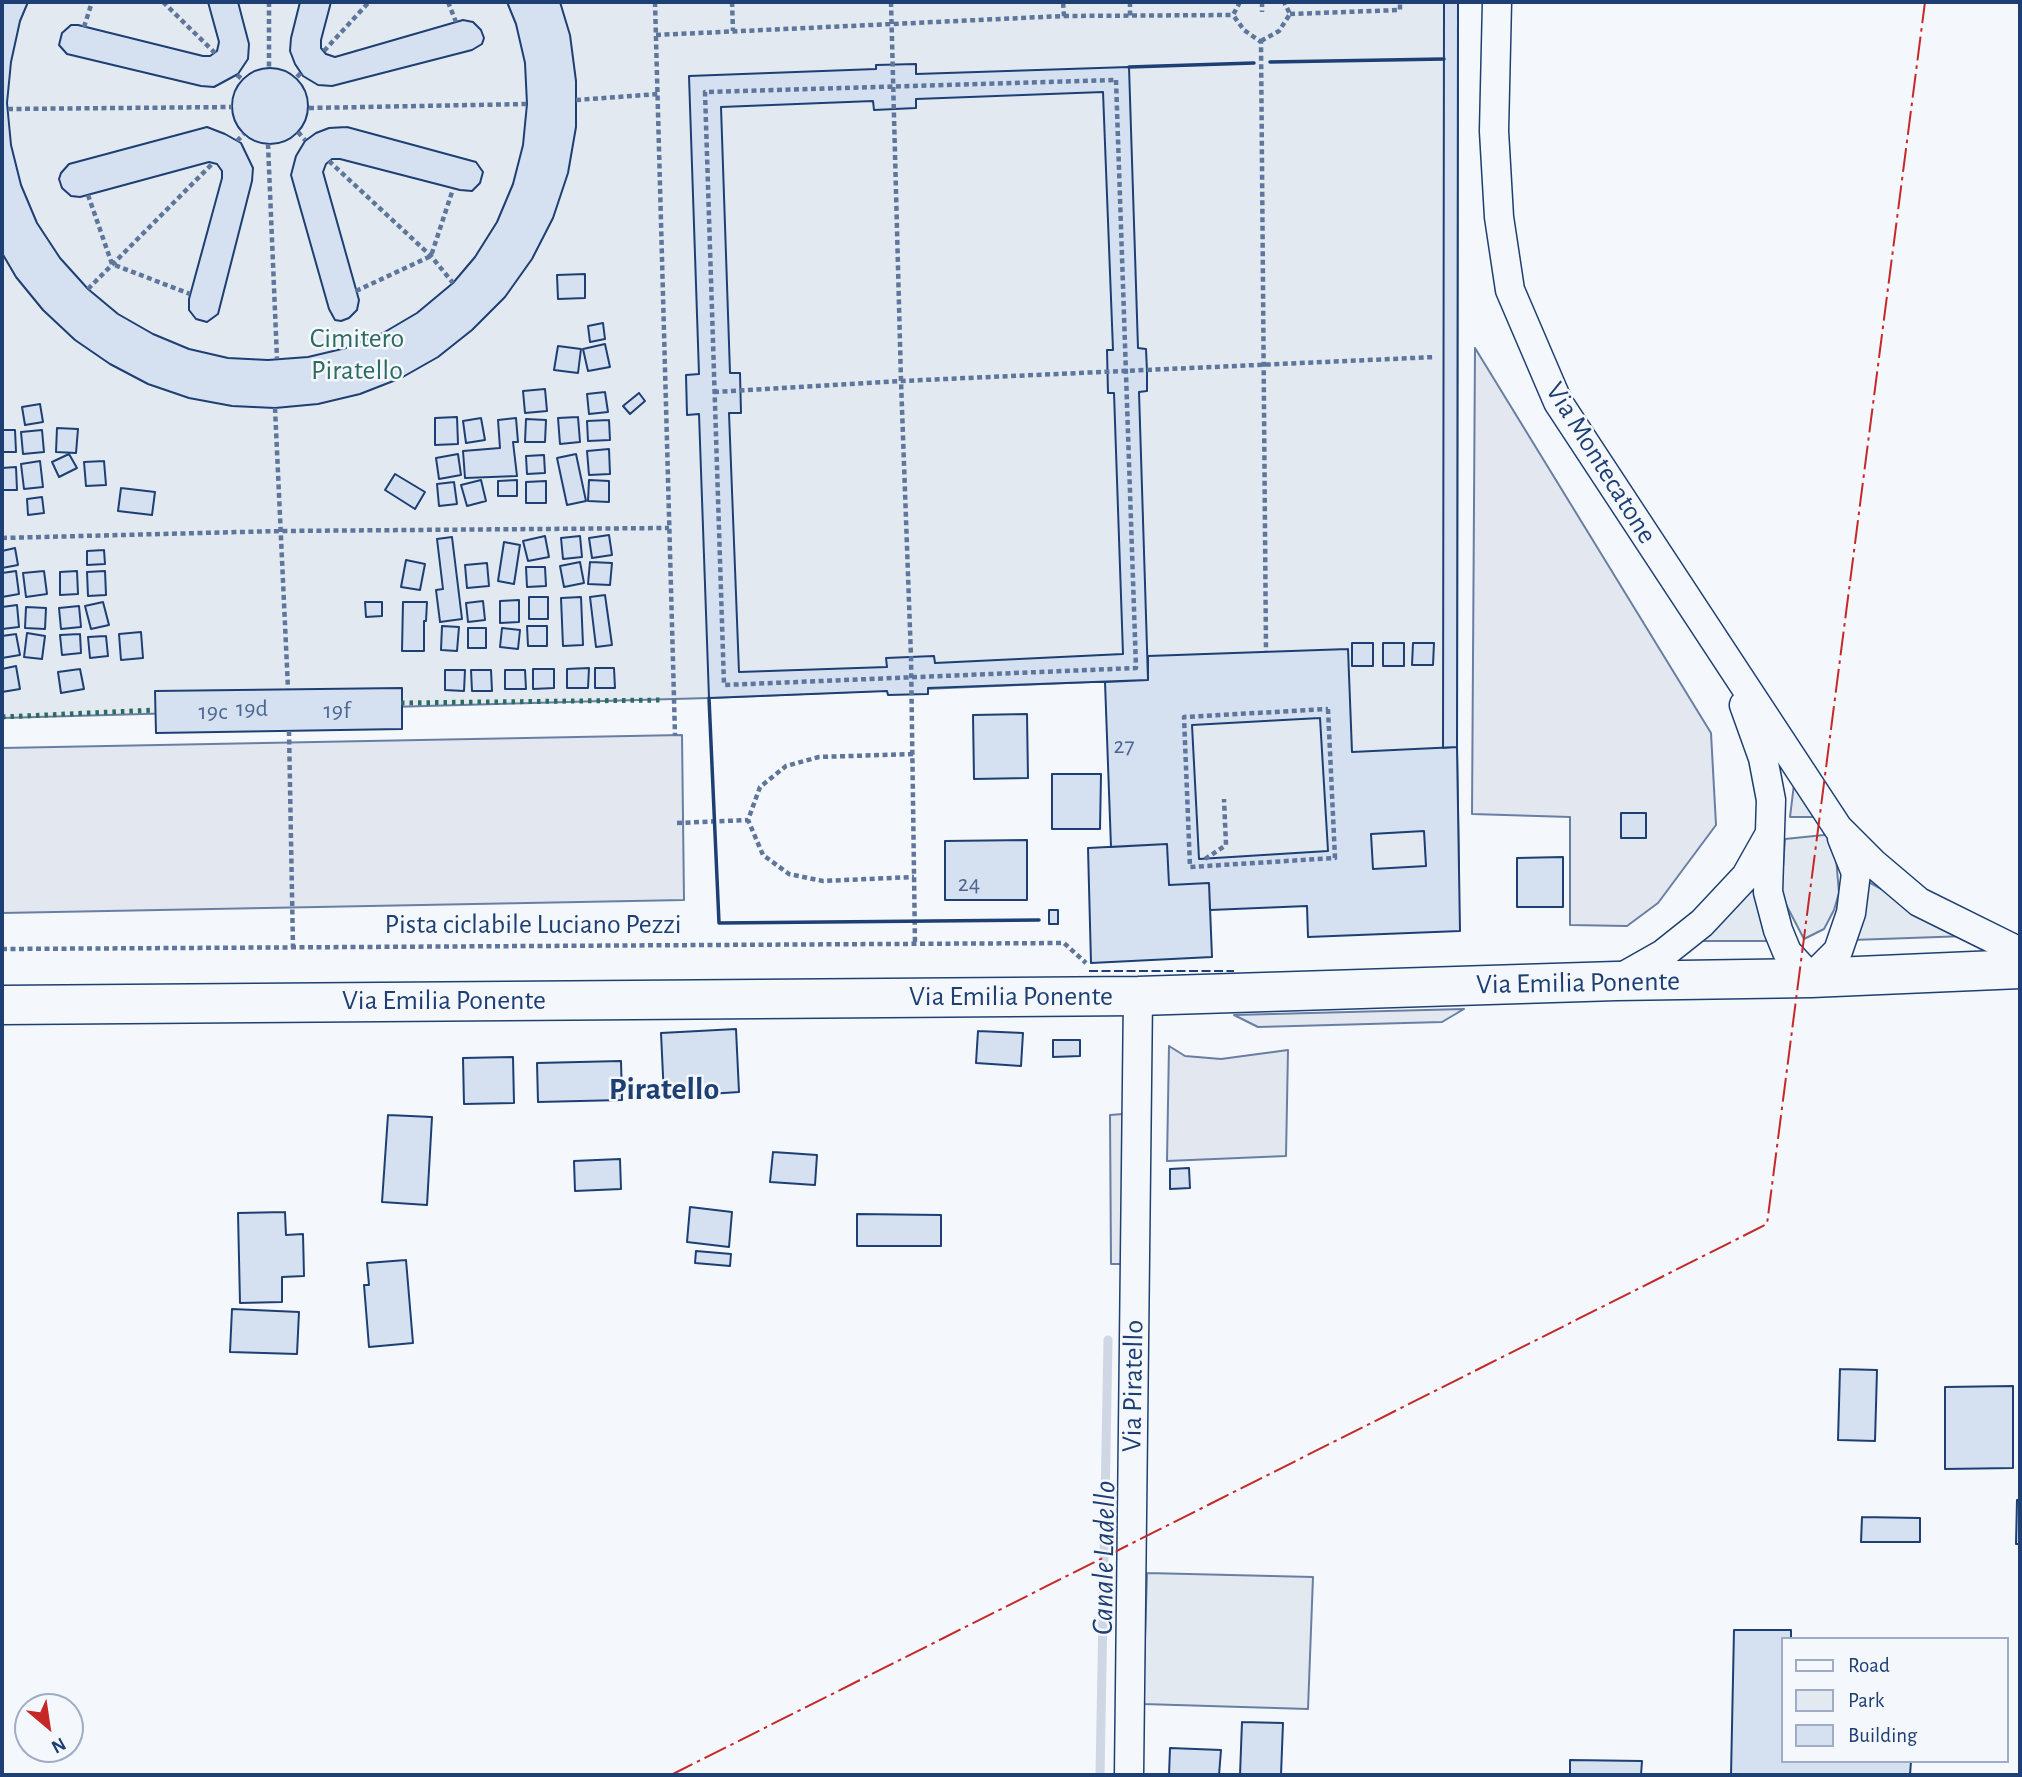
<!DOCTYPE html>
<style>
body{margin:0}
#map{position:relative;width:2022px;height:1777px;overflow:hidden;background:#f4f7fb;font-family:"Alegreya Sans",sans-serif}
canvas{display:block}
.frame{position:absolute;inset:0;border:4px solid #1d3f73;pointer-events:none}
.legend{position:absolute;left:1781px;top:1637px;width:228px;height:126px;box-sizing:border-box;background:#f4f7fb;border:2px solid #9eadc5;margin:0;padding:9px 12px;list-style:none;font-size:21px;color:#1d3f73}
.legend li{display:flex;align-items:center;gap:14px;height:35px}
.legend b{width:35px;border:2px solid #9eadc5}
.north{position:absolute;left:14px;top:1693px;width:70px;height:70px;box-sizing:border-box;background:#f4f7fb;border:2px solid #9eadc5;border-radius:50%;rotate:151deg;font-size:19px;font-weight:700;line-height:28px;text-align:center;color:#1d3f73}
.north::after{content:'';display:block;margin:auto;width:24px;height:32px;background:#c62828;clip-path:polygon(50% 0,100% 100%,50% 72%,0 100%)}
</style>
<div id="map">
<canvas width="2022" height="1777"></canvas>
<div class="frame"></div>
<ul class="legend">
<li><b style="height:9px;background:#f4f7fb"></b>Road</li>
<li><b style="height:19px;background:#e3e9f0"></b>Park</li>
<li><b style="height:19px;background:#d5e0f0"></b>Building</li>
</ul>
<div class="north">N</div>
</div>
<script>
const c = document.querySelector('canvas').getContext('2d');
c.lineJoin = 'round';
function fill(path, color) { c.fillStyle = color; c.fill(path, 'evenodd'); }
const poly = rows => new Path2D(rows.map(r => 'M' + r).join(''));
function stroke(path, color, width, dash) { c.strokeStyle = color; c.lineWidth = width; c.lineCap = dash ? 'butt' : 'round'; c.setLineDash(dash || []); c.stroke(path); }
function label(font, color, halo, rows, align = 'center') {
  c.font = font + ' "Alegreya Sans",sans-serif'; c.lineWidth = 5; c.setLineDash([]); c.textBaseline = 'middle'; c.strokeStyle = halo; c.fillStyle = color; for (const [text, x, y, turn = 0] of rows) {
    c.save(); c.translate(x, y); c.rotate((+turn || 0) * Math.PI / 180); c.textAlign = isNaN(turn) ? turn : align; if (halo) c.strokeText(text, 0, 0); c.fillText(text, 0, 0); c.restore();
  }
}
const green = poly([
 [2,2,1458,2,1457,747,1459,871,1169,885,1162,679,709,698,2,718,2,2],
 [1795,776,1824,817,1790,817,1795,776],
 [1834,834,1839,893,1834,910,1824,929,1804,939,1781,895,1785,839,1834,834],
 [1759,869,1778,941,1692,941,1759,869],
 [1865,880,1967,936,1852,940,1865,880],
 [1147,1573,1313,1577,1308,1709,1143,1704,1147,1573]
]);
fill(green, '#e3e9f0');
stroke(green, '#687fa3', 2);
const parking = poly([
 [1475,348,1711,733,1716,825,1658,903,1627,926,1570,925,1570,817,1472,814,1475,348],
 [682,735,684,900,2,913,2,748,682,735],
 [1464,1009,1442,1022,1258,1027,1234,1015,1464,1009],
 [1169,1046,1185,1056,1221,1059,1288,1050,1286,1156,1167,1161,1169,1046],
 [1123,1114,1124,1264,1111,1264,1110,1115,1123,1114]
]);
fill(parking, '#e3e8f0');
stroke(parking, '#687fa3', 2);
stroke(poly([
 [1100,1775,1108,1340]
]), '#cfd7e4', 9);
const building = poly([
 [2,2,28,2,20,21,11,62,7,103,11,145,21,185,37,223,60,258,88,289,118,314,153,334,189,349,228,358,268,360,308,357,346,348,383,333,417,313,453,283,475,257,497,222,513,184,523,145,527,104,525,63,516,24,507,2,560,2,570,35,576,81,576,127,568,173,553,218,532,259,505,297,472,330,438,357,401,378,360,394,318,404,275,408,232,406,189,398,148,384,110,364,75,340,43,310,16,277,2,253,2,2],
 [208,2,238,2,249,44,248,59,238,74,214,87,201,86,67,54,59,45,62,33,71,25,78,25,203,56,210,56,217,51,219,42,208,2],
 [300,2,331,2,321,40,321,48,326,54,335,57,463,20,473,22,481,30,484,38,482,44,472,50,332,86,318,85,303,76,295,64,290,51,291,38,300,2],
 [1444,2,1458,2,1457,747,1443,748,1444,2],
 [916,64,916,74,1129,67,1138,348,1146,349,1147,371,1147,391,1139,392,1148,680,928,688,928,694,888,695,887,691,709,698,699,414,687,415,686,375,699,374,689,76,876,69,876,65,916,64],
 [1103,92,1113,350,1107,350,1108,393,1114,393,1123,654,935,663,934,656,886,658,887,667,739,672,729,413,741,413,740,373,730,373,721,107,873,101,874,110,916,108,916,99,1103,92],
 '232 106a38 38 0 1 1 76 0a38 38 0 1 1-76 0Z',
 [207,127,225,134,241,143,253,168,252,181,218,314,207,322,196,319,189,310,189,299,222,178,222,171,217,164,209,162,80,197,71,196,62,188,59,179,61,173,69,164,207,127],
 [347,127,476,162,483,172,480,183,472,191,460,190,340,159,332,159,326,164,323,172,359,300,357,310,349,318,341,321,335,320,329,309,291,175,296,156,305,141,316,133,329,128,347,127],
 [585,274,585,298,558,299,557,275,585,274],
 [603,323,605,339,590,342,588,326,603,323],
 [605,344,610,367,588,371,583,349,605,344],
 [558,346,581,349,578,373,554,370,558,346],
 [545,389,547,411,525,413,523,391,545,389],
 [605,392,608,412,589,414,587,394,605,392],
 [639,393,645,401,630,414,623,406,639,393],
 [40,404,43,422,25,425,22,407,40,404],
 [457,417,458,444,435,445,435,418,457,417],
 [578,417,580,442,560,444,558,418,578,417],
 [481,418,485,440,466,443,463,421,481,418],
 [516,418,518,442,513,442,517,476,465,478,463,451,500,448,498,420,516,418],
 [526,419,546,420,545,442,525,442,526,419],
 [609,420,610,440,588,441,587,421,609,420],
 [57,428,78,429,76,453,56,452,57,428],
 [2,430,15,430,16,452,2,452,2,430],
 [42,430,44,452,23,454,21,432,42,430],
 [609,449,610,474,589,475,587,451,609,449],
 [69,454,77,468,59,477,52,462,69,454],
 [458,454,461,475,439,479,436,458,458,454],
 [576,454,586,501,567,505,557,458,576,454],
 [544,455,545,473,527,474,526,456,544,455],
 [40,461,43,487,24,489,21,464,40,461],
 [104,461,106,485,86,486,84,462,104,461],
 [16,467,17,490,2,490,2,468,16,467],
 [395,474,425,492,415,509,385,490,395,474],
 [481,480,486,501,467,506,461,485,481,480],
 [517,480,517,496,498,496,498,481,517,480],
 [589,480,609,481,609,502,588,501,589,480],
 [546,481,546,503,526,503,526,482,546,481],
 [454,482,457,504,439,506,437,484,454,482],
 [121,488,155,492,152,515,118,511,121,488],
 [42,497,44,513,28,515,27,499,42,497],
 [609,535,612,555,592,558,589,538,609,535],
 [545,536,549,557,528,561,523,541,545,536],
 [580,536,582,557,563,559,561,538,580,536],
 [452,537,462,619,440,622,436,590,443,589,437,539,452,537],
 [504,542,520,545,514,584,498,581,504,542],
 [15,548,18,565,2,568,2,551,15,548],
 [104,550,105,564,87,565,87,551,104,550],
 [406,560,425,564,420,590,401,587,406,560],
 [580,562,584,583,564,587,560,566,580,562],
 [590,562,612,563,610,585,588,584,590,562],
 [487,563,489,586,467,588,465,565,487,563],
 [526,567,545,567,546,586,527,587,526,567],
 [16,571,19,594,2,597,2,573,16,571],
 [44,571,47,594,26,597,23,573,44,571],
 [77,571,78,594,60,595,60,572,77,571],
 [105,571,106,595,88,596,87,572,105,571],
 [605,595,612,645,596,647,590,597,605,595],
 [529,597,548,597,548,619,529,619,529,597],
 [581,597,583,645,563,646,561,598,581,597],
 [519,600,519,622,500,623,500,601,519,600],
 [483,601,485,620,468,622,466,603,483,601],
 [103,602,109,625,91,629,85,606,103,602],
 [365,602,382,602,382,616,366,617,365,602],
 [403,602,427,602,426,621,424,621,424,651,402,651,403,602],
 [17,605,19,627,2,629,2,607,17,605],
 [79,606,81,627,61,629,59,608,79,606],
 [26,607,46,608,45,629,25,628,26,607],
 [442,626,459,627,457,651,441,650,442,626],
 [527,626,547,626,547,646,528,646,527,626],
 [468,628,486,628,486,648,468,648,468,628],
 [502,628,520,630,518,649,500,647,502,628],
 [141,632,143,658,121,660,119,634,141,632],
 [27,633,45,636,42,659,24,657,27,633],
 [16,634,20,655,2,658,2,636,16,634],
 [80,634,81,653,62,655,60,635,80,634],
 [106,636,108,656,90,658,88,637,106,636],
 [1352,643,1373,643,1373,666,1352,666,1352,643],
 [1383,643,1404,643,1404,666,1383,666,1383,643],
 [1413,643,1434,643,1433,665,1412,665,1413,643],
 [1348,649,1352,752,1457,747,1460,931,1308,937,1307,906,1210,910,1209,883,1169,885,1167,844,1111,847,1105,682,1148,680,1148,656,1348,649],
 [1320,718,1328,851,1199,859,1192,725,1320,718],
 [1424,831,1426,866,1373,869,1371,834,1424,831],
 [16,666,20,689,2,692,2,669,16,666],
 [589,668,588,688,567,688,567,669,589,668],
 [595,668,614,668,615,688,595,688,595,668],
 [80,669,84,689,61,693,58,672,80,669],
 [533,669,554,669,554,688,533,689,533,669],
 [445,670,465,670,464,691,445,690,445,670],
 [471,670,491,670,492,691,472,691,471,670],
 [505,670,525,670,526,689,505,689,505,670],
 [402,688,402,729,156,733,155,691,402,688],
 [1027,714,1028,778,974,779,973,715,1027,714],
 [1052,774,1101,774,1100,829,1052,829,1052,774],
 [1621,813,1646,813,1646,838,1621,838,1621,813],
 [1027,840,1027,900,945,900,945,841,1027,840],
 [1167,844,1169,885,1209,883,1212,957,1091,963,1088,848,1167,844],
 [1563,857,1563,907,1517,907,1517,858,1563,857],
 [1049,910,1058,910,1058,924,1049,924,1049,910],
 [736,1029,739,1092,664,1097,661,1033,736,1029],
 [978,1031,1023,1033,1021,1066,976,1063,978,1031],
 [1053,1040,1080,1040,1080,1056,1053,1057,1053,1040],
 [513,1057,514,1103,464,1104,463,1058,513,1057],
 [621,1061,622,1100,538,1102,537,1063,621,1061],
 [388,1115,432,1117,427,1205,382,1202,388,1115],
 [773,1152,817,1155,815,1185,770,1182,773,1152],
 [620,1159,621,1189,575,1191,574,1161,620,1159],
 [1189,1168,1190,1188,1170,1189,1170,1169,1189,1168],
 [690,1207,732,1212,729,1247,687,1242,690,1207],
 [285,1212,286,1235,303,1234,304,1276,282,1277,282,1302,240,1303,238,1213,285,1212],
 [857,1214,941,1215,941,1246,857,1246,857,1214],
 [696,1251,731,1254,730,1266,695,1263,696,1251],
 [406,1260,413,1343,369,1347,364,1285,369,1285,367,1263,406,1260],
 [232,1309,299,1312,297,1354,230,1352,232,1309],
 [1840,1369,1877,1370,1875,1441,1838,1440,1840,1369],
 [2013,1386,2013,1468,1945,1469,1945,1387,2013,1386],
 [2017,1500,2020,1500,2020,1544,2016,1544,2017,1500],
 [1862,1517,1920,1518,1920,1542,1861,1542,1862,1517],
 [1734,1630,1791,1630,1791,1639,1782,1639,1782,1761,1911,1761,1910,1775,1731,1775,1734,1630],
 [1242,1722,1283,1723,1281,1775,1240,1775,1242,1722],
 [1170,1748,1221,1750,1219,1775,1169,1775,1170,1748],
 [1570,1760,1642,1761,1641,1775,1570,1775,1570,1760]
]);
fill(building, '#d5e0f0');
stroke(building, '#1d3f73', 2);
const minor = poly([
 [1497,2,1494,131,1499,217,1510,290,1558,402,1838,828,1873,863,1919,902,2020,952],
 [1744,705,1763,758,1771,800,1768,892,1778,930,1787,952,1811,978,1838,951,1851,913,1856,873,1842,838],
 [1617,980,1663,954,1702,923,1746,876,1768,837],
 [1129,1775,1138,996]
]);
const primary = poly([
 [2,1005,1138,996,1616,981,1811,978,2020,969]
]);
stroke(minor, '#1d3f73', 31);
stroke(primary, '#1d3f73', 41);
stroke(poly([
 [163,2,215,53],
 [269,2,269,67],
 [448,2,456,22],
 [655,2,675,735],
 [732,2,733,31],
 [891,2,901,381,911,657,915,944],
 [1130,2,1130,16],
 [1240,2,1233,15,1244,30,1261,42,1266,651],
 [1262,2,1262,12],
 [1290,14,1400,10,1400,2],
 [1064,16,1233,15],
 [84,27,92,2],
 [656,35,1064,16,1063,2],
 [1261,41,1279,31,1290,14,1284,2],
 [324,51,369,2],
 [237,75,242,79],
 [297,77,301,73],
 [1116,80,1136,668,724,685,705,92,1116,80],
 [576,100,658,94],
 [309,108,527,104],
 [8,109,232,107],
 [298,132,305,140],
 [237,141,244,134],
 [268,144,277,359],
 [329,161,431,256,453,283],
 [88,195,112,264,190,294],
 [88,289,213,163],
 [356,291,431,256,453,189],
 [714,392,901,381,1435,357],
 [275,408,288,689],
 [2,538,280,531,669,528],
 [1328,709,1335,858,1190,867,1184,717,1328,709],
 [289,731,293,948],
 [913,754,819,757,786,766,760,787,748,820,763,855,789,874,823,881,914,877],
 [677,823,748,820],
 [1205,859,1226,845,1224,799],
 [2,949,1064,943,1086,963]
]), '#5e769c', 4.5, [5, 3.5]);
stroke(minor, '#f4f7fb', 28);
stroke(primary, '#f4f7fb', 38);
stroke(poly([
 [401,703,662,700],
 [2,717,155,710]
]), '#2c6c60', 5, [3.5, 5]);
stroke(poly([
 [1089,971,1234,971]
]), '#1d3f73', 2, [9, 3.5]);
stroke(poly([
 [1270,62,1444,59],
 [1129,67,1254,63],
 [709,698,719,923,1039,920]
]), '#1d3f73', 3.5);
stroke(poly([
 [671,1775,1767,1224,1925,2]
]), '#c62828', 2, [24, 5, 3.5, 5]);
label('24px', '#4b6792', null, [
 ["19d",252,709],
 ["19f",337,711],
 ["19c",213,712],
 ["27",1124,746],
 ["24",969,884]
]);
label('28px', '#2c6c60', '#f4f7fb', [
 ["Cimitero",357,339],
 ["Piratello",357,371]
]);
label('28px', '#1d3f73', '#f4f7fb', [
 ["Via Montecatone",1601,463,58],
 ["Pista ciclabile Luciano Pezzi",533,925],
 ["Via Emilia Ponente",1578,983,-1],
 ["Via Emilia Ponente",1011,997],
 ["Via Emilia Ponente",444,1001],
 ["Via Piratello",1133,1386,-89]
]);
label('italic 30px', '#1d3f73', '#f4f7fb', [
 ["Canale Ladello",1104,1558,-89]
]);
label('bold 32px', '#1d3f73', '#f4f7fb', [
 ["Piratello",664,1089]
]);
</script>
